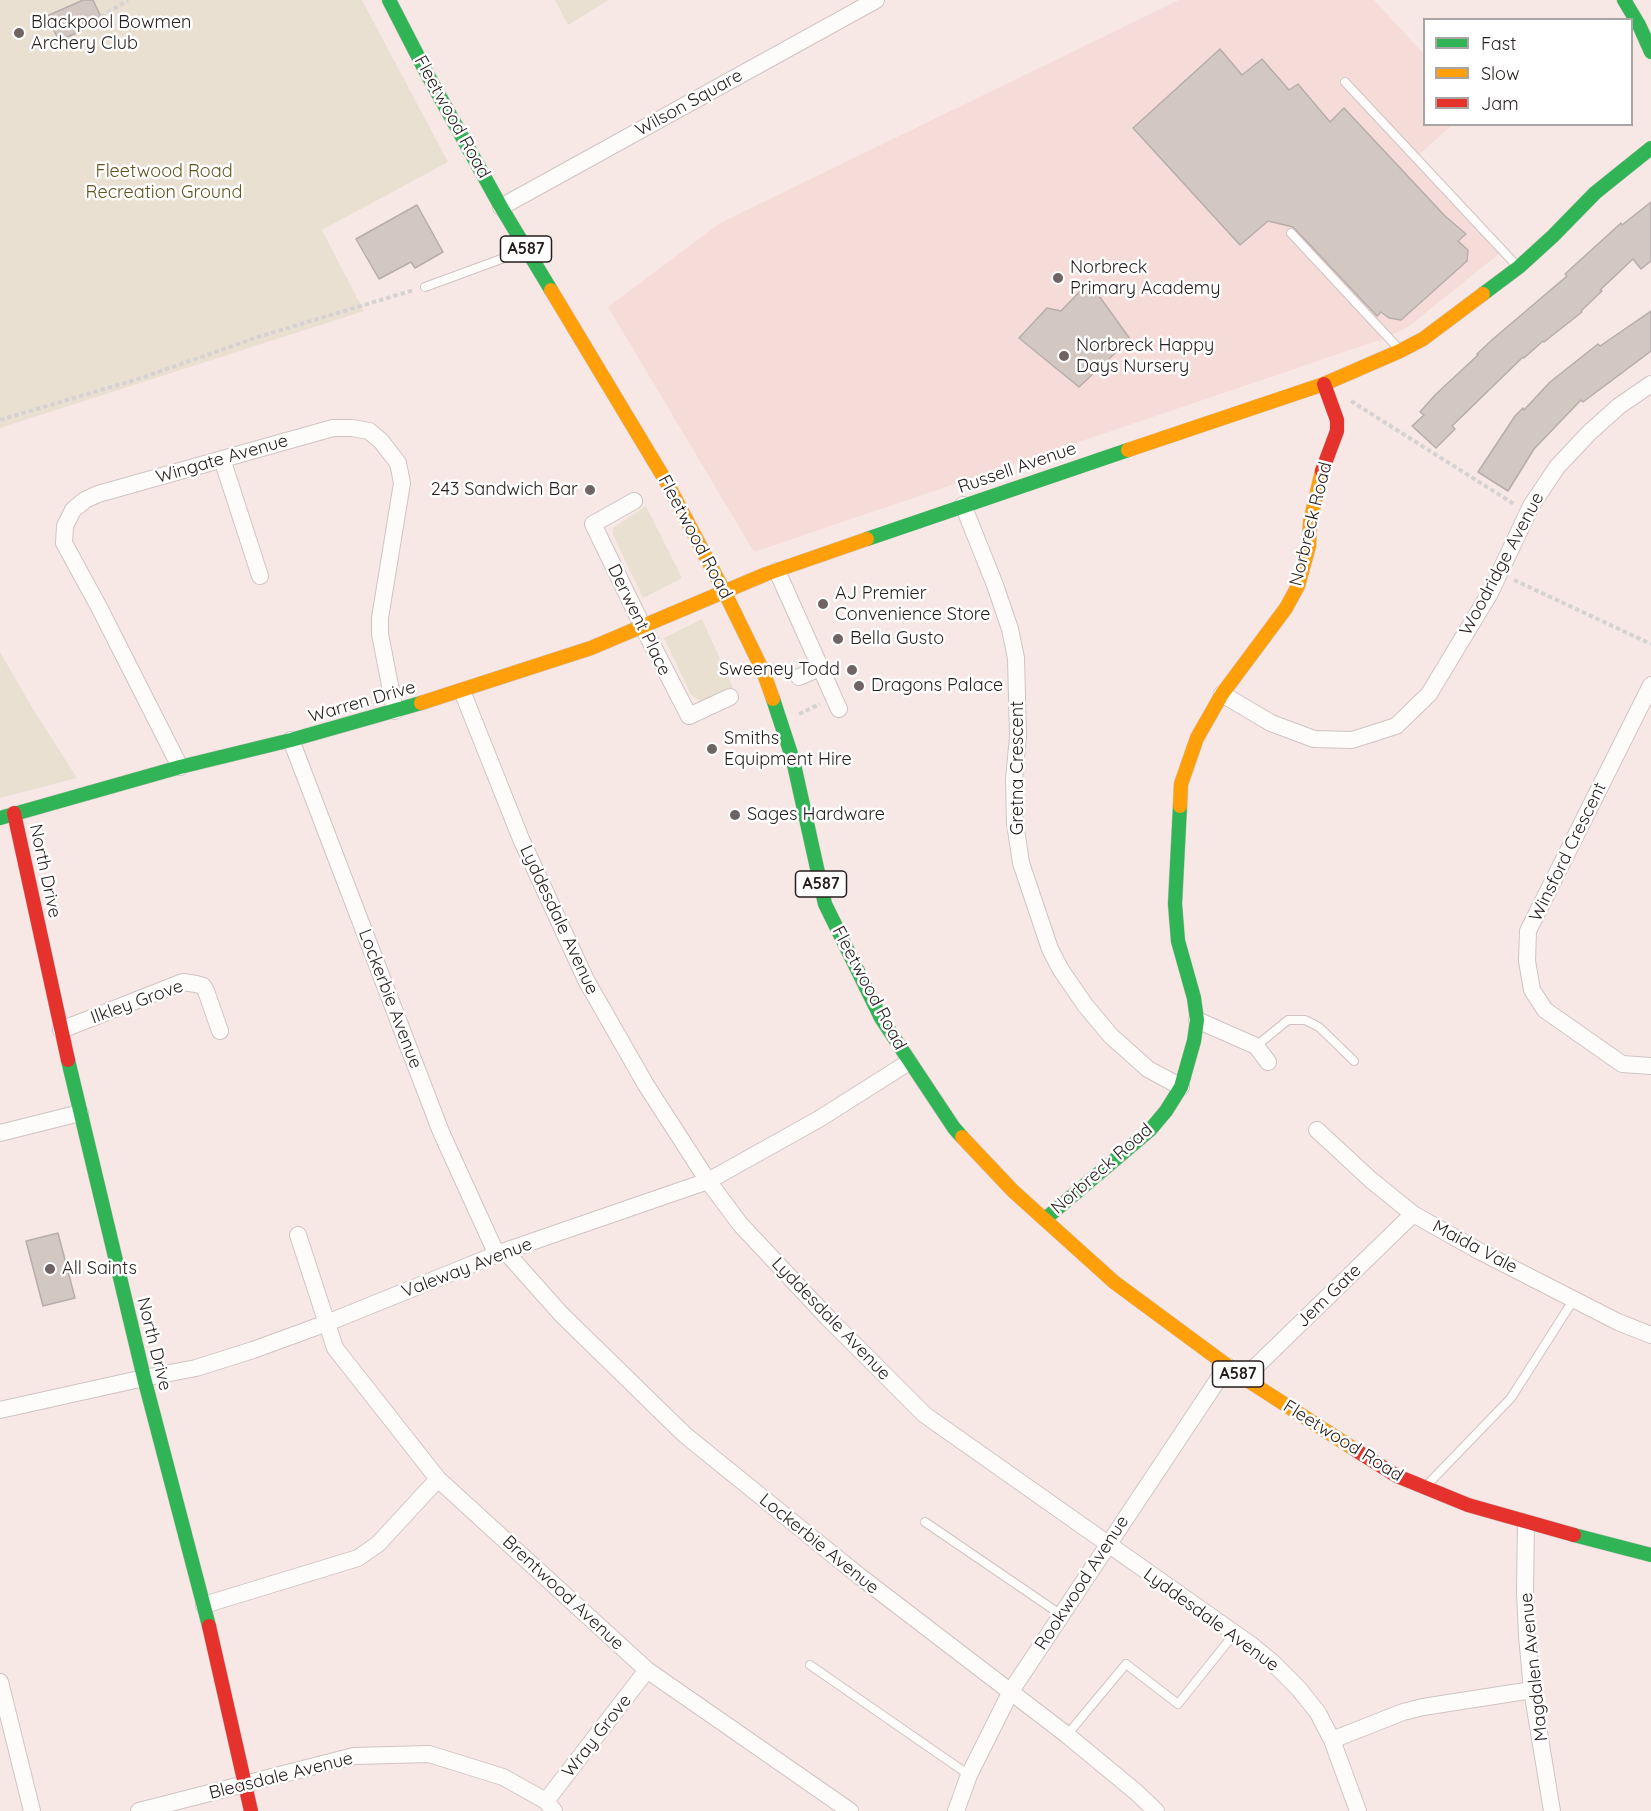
<!DOCTYPE html>
<style>
body{margin:0}
#map{position:relative;width:1651px;height:1811px;overflow:hidden;background:#f7e8e6;font-family:Quicksand,sans-serif}
canvas{display:block}
.legend{position:absolute;left:1423px;top:18px;width:210px;height:108px;box-sizing:border-box;background:#fff;border:2px solid #a8a5a4;margin:0;padding:8px 10px;list-style:none;font-size:18px;color:#261d1c}
.legend li{display:flex;align-items:center;gap:12px;height:30px}
.legend b{width:30px;border:2px solid #a8a5a4}
</style>
<div id="map">
<canvas width="1651" height="1811"></canvas>
<ul class="legend">
<li><b style="height:8px;background:#30b455"></b>Fast</li>
<li><b style="height:8px;background:#ff9f0a"></b>Slow</li>
<li><b style="height:8px;background:#e5322d"></b>Jam</li>
</ul>
</div>
<script>
const c = document.querySelector('canvas').getContext('2d');
c.lineJoin = 'round';
function fill(path, color) { c.fillStyle = color; c.fill(path, 'evenodd'); }
const poly = rows => new Path2D(rows.map(r => 'M' + r).join(''));
function stroke(path, color, width, dash) { c.strokeStyle = color; c.lineWidth = width; c.lineCap = dash ? 'butt' : 'round'; c.setLineDash(dash || []); c.stroke(path); }
function label(font, color, halo, rows, align = 'center') {
  c.font = font + ' Quicksand,sans-serif'; c.lineWidth = 5; c.setLineDash([]); c.textBaseline = 'middle'; c.strokeStyle = halo; c.fillStyle = color; for (const [text, x, y, turn = 0] of rows) {
    c.save(); c.translate(x, y); c.rotate((+turn || 0) * Math.PI / 180); c.textAlign = isNaN(turn) ? turn : align; if (halo) c.strokeText(text, 0, 0); c.fillText(text, 0, 0); c.restore();
  }
}
fill(poly([
 [1179,0,1374,0,1424,54,1424,124,1452,125,1418,156,1505,249,1408,327,1386,338,754,552,608,307,720,223]
]), '#f6dcd9');
fill(poly([
 [0,0,362,0,448,162,322,230,364,311,0,428],
 [555,0,609,0,568,25],
 [646,506,682,578,643,598,613,535,613,528],
 [702,619,733,687,700,701,691,695,664,638],
 [0,652,33,709,77,778,0,798]
]), '#eae0d2');
const building = poly([
 [83,0,93,0,101,17,83,25,85,29,59,41,47,16,83,0],
 [1220,49,1242,75,1262,59,1289,90,1298,84,1330,122,1344,108,1445,216,1466,234,1458,241,1468,250,1467,261,1401,320,1389,318,1381,312,1377,316,1293,227,1268,221,1240,245,1133,128,1220,49],
 [1651,202,1651,261,1641,269,1633,259,1600,290,1602,291,1581,311,1582,312,1544,342,1543,341,1524,358,1523,357,1452,426,1455,429,1436,448,1412,426,1424,415,1420,412,1435,395,1478,355,1477,354,1493,339,1567,276,1565,274,1621,223,1622,225,1651,202],
 [417,205,443,252,415,268,411,262,379,279,356,239,417,205],
 [1089,282,1130,339,1079,387,1019,338,1047,308,1061,311,1089,282],
 [1651,311,1651,351,1583,402,1581,400,1534,449,1508,491,1478,472,1515,416,1523,408,1524,410,1550,382,1598,344,1600,346,1651,311],
 [58,1233,75,1298,43,1306,26,1241,58,1233]
]);
fill(building, '#d3c7c2');
stroke(building, '#b7adaa', 1.5);
const lane = poly([
 [1345,82,1518,267],
 [1291,233,1399,349],
 [425,287,523,251],
 [1256,1046,1288,1020,1305,1020,1319,1027,1354,1061],
 [1428,1484,1511,1398,1574,1299],
 [925,1522,1060,1614],
 [810,1665,969,1775],
 [1067,1735,1126,1664,1178,1704,1234,1634]
]);
const street = poly([
 [501,207,876,0],
 [222,459,260,576],
 [634,501,593,524,643,627,689,716,730,697],
 [963,505,995,585,1010,629,1016,658,1018,736,1014,780,1015,823,1021,863,1050,949,1061,970,1085,1005,1111,1036,1148,1069,1181,1087],
 [777,571,839,709],
 [799,677,820,668],
 [1651,685,1528,931,1527,961,1532,990,1545,1010,1622,1064,1651,1066],
 [462,691,521,839,586,980,646,1085,708,1181,740,1224,828,1318,925,1415,1250,1644,1272,1662,1299,1689,1318,1713,1332,1740,1358,1811],
 [1222,694,1271,723,1314,739,1352,740,1396,726,1429,694,1490,593,1531,506,1557,467,1589,433,1619,406,1651,384],
 [291,740,441,1132,497,1255],
 [180,767,100,609,64,543,65,526,73,510,85,500,98,494,333,428,352,428,369,431,381,441,398,463,402,483,380,618,380,634,395,711],
 [1197,1020,1256,1046,1268,1062],
 [61,1030,183,982,196,984,203,986,206,991,220,1031],
 [1317,1130,1371,1180,1413,1214,1479,1251,1618,1322,1651,1335],
 [0,1133,80,1113],
 [298,1235,335,1348,438,1479,647,1670,850,1811],
 [505,1251,561,1314,685,1435,858,1575,1067,1735,1136,1792,1156,1811],
 [1244,1378,1413,1214],
 [0,1410,144,1378,196,1368,253,1350,327,1323,505,1251,708,1181,819,1119,909,1062],
 [1526,1523,1525,1592,1527,1636,1532,1690,1552,1811],
 [204,1605,358,1558,378,1544,438,1479],
 [0,1682,32,1811],
 [1332,1740,1403,1712,1423,1707,1532,1690],
 [546,1801,647,1670],
 [139,1811,354,1756,429,1754,503,1777,546,1801,554,1811],
 [956,1811,969,1775,1011,1691,1227,1366]
]);
const fast = poly([
 [389,0,425,70,501,207,551,290],
 [1624,0,1639,25,1651,52],
 [1483,294,1519,267,1553,236,1595,193,1651,148],
 [867,539,1128,450],
 [773,699,793,760,825,904,881,1018,954,1128,962,1137],
 [0,818,180,767,291,740,421,703],
 [68,1060,144,1378,209,1626],
 [1045,1219,1150,1130,1166,1111,1181,1087,1194,1041,1197,1020,1194,998,1178,941,1175,904,1180,806],
 [1574,1535,1651,1555]
]);
const slow = poly([
 [551,290,667,483,725,593,763,671,773,699],
 [1128,450,1324,384,1400,351,1423,339,1483,294],
 [421,703,591,648,766,574,867,539],
 [1180,806,1181,784,1197,738,1222,694,1286,608,1298,586,1309,546,1310,522,1322,471],
 [962,1137,1013,1191,1114,1282,1244,1378,1354,1449]
]);
const jam = poly([
 [1322,471,1337,431,1337,420,1324,384],
 [14,813,68,1060],
 [1354,1449,1397,1476,1468,1505,1574,1535],
 [209,1626,251,1811]
]);
stroke(lane, '#d0c4c3', 10);
stroke(street, '#d0c4c3', 18);
stroke(fast, '#d0c4c3', 15);
stroke(slow, '#d0c4c3', 15);
stroke(jam, '#d0c4c3', 15);
stroke(poly([
 [101,17,128,0],
 [1351,401,1514,504],
 [0,420,141,378,261,336,414,290],
 [1514,580,1651,644],
 [799,714,820,704]
]), '#d6d2d2', 4, [4.5, 3]);
stroke(lane, '#fefcfb', 8);
stroke(street, '#fefcfb', 16);
stroke(fast, '#30b455', 14);
stroke(slow, '#ff9f0a', 14);
stroke(jam, '#e5322d', 14);
for (const [x, y, r, color] of [
 [19,33,6,"#6f6463"],
 [1058,278,6,"#6f6463"],
 [1064,356,6,"#6f6463"],
 [590,490,6,"#6f6463"],
 [823,604,6,"#6f6463"],
 [838,639,6,"#6f6463"],
 [852,670,6,"#6f6463"],
 [859,686,6,"#6f6463"],
 [712,749,6,"#6f6463"],
 [735,815,6,"#6f6463"],
 [50,1269,6,"#6f6463"]
]) { const dot = new Path2D(); dot.arc(x, y, r, 0, 2 * Math.PI); c.fillStyle = color; c.fill(dot); stroke(dot, '#fff', 2); }
for (const [x, y, w] of [
 [526,249,51],
 [821,884,51],
 [1238,1374,51]
]) { const box = new Path2D(); box.roundRect(x - w / 2, y - 13, w, 26, 4.5); c.fillStyle = '#fff'; c.fill(box); stroke(box, '#261d1c', 1.5); }
label('bold 16px', '#261d1c', null, [
 ["A587",526,249],
 ["A587",821,884],
 ["A587",1238,1374]
]);
label('18px', '#261d1c', '#fff', [
 ["Blackpool Bowmen",31,23],
 ["Archery Club",31,44],
 ["Norbreck",1070,268],
 ["Primary Academy",1070,289],
 ["Norbreck Happy",1076,346],
 ["Days Nursery",1076,367],
 ["243 Sandwich Bar",578,490,"right"],
 ["AJ Premier",835,594],
 ["Convenience Store",835,615],
 ["Bella Gusto",850,639],
 ["Sweeney Todd",840,670,"right"],
 ["Dragons Palace",871,686],
 ["Smiths",724,739],
 ["Equipment Hire",724,760],
 ["Sages Hardware",747,815],
 ["All Saints",62,1269]
], 'left');
label('18px', '#261d1c', '#fff', [
 ["Wilson Square",689,103,-29],
 ["Fleetwood Road",452,117,61],
 ["Wingate Avenue",222,459,-16],
 ["Russell Avenue",1017,468,-19],
 ["Norbreck Road",1311,524,-76],
 ["Fleetwood Road",695,537,62],
 ["Woodridge Avenue",1502,564,-62],
 ["Derwent Place",639,620,64],
 ["Warren Drive",362,702,-16],
 ["Gretna Crescent",1018,768,-90],
 ["Winsford Crescent",1568,852,-64],
 ["North Drive",45,871,78],
 ["Lyddesdale Avenue",559,920,65],
 ["Fleetwood Road",869,988,62],
 ["Lockerbie Avenue",390,999,69],
 ["Ilkley Grove",137,1002,-20],
 ["Norbreck Road",1102,1169,-41],
 ["Maida Vale",1475,1247,28],
 ["Valeway Avenue",467,1268,-21],
 ["Jem Gate",1329,1296,-44],
 ["Lyddesdale Avenue",831,1319,46],
 ["North Drive",154,1344,76],
 ["Fleetwood Road",1343,1441,32],
 ["Lockerbie Avenue",819,1544,39],
 ["Rookwood Avenue",1082,1583,-57],
 ["Brentwood Avenue",563,1593,43],
 ["Lyddesdale Avenue",1211,1620,36],
 ["Magdalen Avenue",1534,1667,-96],
 ["Wray Grove",597,1736,-52],
 ["Bleasdale Avenue",281,1776,-14]
]);
label('18px', '#61541e', '#fff', [
 ["Fleetwood Road",164,172],
 ["Recreation Ground",164,193]
]);
</script>
